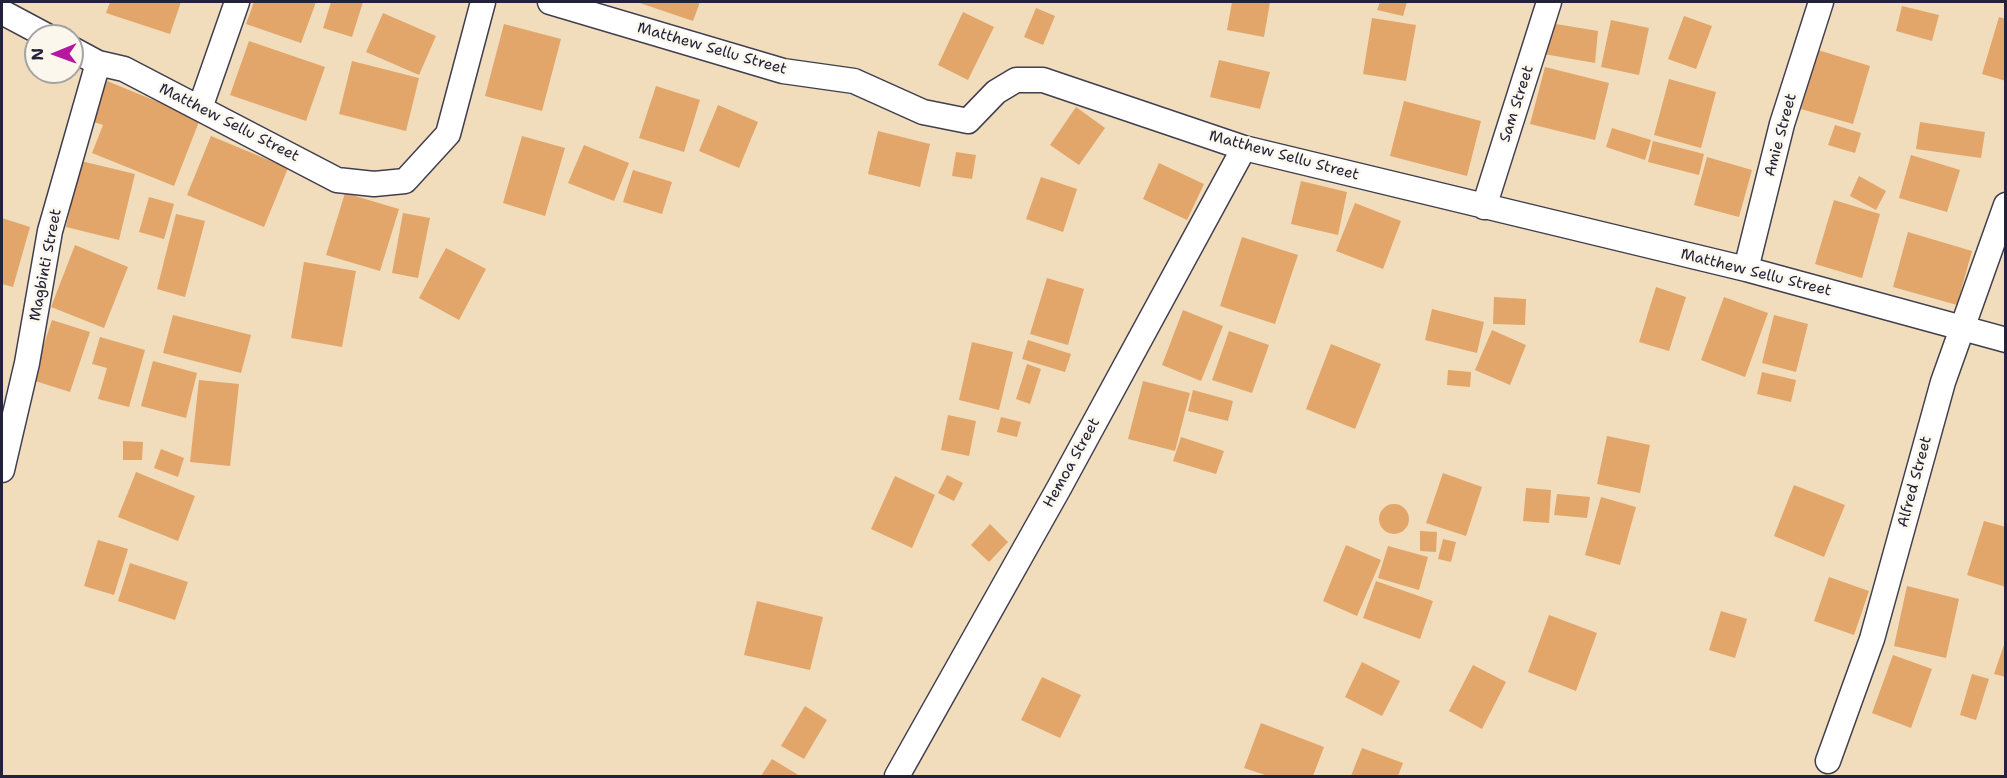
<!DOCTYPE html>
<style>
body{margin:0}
#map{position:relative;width:2007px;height:778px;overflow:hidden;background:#f1ddbc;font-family:"Shantell Sans",sans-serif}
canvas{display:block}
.frame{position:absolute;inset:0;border:3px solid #22223b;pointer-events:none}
.north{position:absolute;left:24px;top:24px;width:60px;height:60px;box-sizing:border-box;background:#fbf7ec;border:2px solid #a4a2a5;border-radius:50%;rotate:269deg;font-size:16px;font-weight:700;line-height:24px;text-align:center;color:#22223b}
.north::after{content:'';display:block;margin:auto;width:21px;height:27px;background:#b5179e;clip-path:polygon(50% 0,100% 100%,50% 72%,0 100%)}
</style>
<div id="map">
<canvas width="2007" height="778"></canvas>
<div class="frame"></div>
<div class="north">N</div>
</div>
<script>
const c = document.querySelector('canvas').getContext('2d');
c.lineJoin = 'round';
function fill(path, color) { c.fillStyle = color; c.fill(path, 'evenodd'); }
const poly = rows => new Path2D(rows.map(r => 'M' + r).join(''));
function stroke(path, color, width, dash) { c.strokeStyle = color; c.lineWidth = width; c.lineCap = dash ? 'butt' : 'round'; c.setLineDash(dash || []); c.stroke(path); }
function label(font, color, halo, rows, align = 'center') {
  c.font = font + ' "Shantell Sans",sans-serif'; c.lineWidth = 5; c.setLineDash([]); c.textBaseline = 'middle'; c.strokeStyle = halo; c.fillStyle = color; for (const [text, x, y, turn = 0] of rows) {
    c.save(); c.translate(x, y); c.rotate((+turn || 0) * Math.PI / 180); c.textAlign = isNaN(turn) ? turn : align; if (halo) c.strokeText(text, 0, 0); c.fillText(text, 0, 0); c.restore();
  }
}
fill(poly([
 [110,2,181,2,170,34,106,13],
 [254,2,316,2,301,43,246,24],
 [331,2,363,2,352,37,323,28],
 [637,2,700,2,693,21],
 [1232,2,1270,2,1264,37,1227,30],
 [1380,2,1407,2,1403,16,1377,10],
 [1902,6,1939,15,1932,41,1896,31],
 [1036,8,1055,16,1043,45,1024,37],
 [963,12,994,27,968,80,938,65],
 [383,13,436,36,419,75,366,52],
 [1684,16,1712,26,1696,69,1668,59],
 [1999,17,2006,19,2006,81,1982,74],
 [1372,18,1416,25,1406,81,1363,74],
 [1611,20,1649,28,1639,75,1601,67],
 [1544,22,1598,31,1595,63,1538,53],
 [504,24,561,39,542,111,485,96],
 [249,41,325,67,306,121,230,95],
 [1818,50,1870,66,1853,124,1801,109],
 [1219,60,1270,72,1260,109,1210,97],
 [352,61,419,78,406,131,339,114],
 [1545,67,1609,83,1595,140,1530,124],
 [1669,79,1716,92,1701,148,1654,135],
 [107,81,200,119,174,186,92,153,103,125,91,121],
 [656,86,700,100,684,152,639,138],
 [1404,101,1481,121,1467,176,1390,156],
 [718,105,758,122,739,168,699,151],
 [1076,107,1105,128,1079,165,1050,145],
 [1920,122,1985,132,1981,158,1916,149],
 [1835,125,1861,133,1855,153,1828,145],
 [1612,128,1651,140,1645,160,1606,147],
 [878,131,930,144,920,187,868,174],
 [211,136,288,168,264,227,187,195],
 [522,136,565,148,545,216,503,203],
 [1653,141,1704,154,1699,175,1648,162],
 [584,145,629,163,614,201,568,183],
 [956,152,976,155,972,179,952,176],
 [1911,155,1960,170,1947,212,1899,198],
 [1707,157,1752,170,1739,217,1694,205],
 [81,161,135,174,119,240,66,227],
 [1159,163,1204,184,1187,220,1143,199],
 [633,170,672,182,662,214,623,202],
 [1859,176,1886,191,1876,210,1850,196],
 [1041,177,1077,189,1063,232,1026,219],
 [1301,181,1347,192,1338,235,1291,224],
 [345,193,399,209,380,271,326,255],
 [149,197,174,204,164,239,139,232],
 [1834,200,1880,214,1862,278,1815,264],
 [1355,203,1401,221,1383,269,1336,251],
 [403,213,430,218,418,278,392,273],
 [176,214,205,221,185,297,157,289],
 [2,218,30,227,13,287,2,284],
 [1908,232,1972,251,1957,305,1893,287],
 [1242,237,1298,255,1275,324,1220,306],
 [75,245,128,267,104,328,51,307],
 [446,248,486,269,459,320,419,298],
 [304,262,356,271,342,347,291,338],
 [1047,278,1084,289,1068,345,1030,334],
 [1656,287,1686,297,1669,351,1639,342],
 [1494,297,1526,299,1525,325,1493,324],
 [1724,297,1768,313,1745,377,1701,360],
 [1432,309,1484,322,1477,353,1425,340],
 [1183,310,1223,326,1201,381,1162,365],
 [173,315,251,335,241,373,163,353],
 [1774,315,1808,324,1796,372,1762,363],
 [52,320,90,332,70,392,32,380],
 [1492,330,1526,345,1510,385,1475,370],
 [1229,331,1269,345,1252,393,1212,380],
 [100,337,145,350,129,407,98,399,107,368,92,364],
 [1028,340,1071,354,1065,372,1022,359],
 [972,342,1013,352,999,410,959,400],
 [1331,344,1381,364,1355,429,1306,409],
 [153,361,197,373,186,418,141,406],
 [1027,364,1041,369,1030,404,1016,399],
 [1448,370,1471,372,1470,387,1447,385],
 [1762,372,1796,380,1791,402,1757,394],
 [199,380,239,384,230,466,190,462],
 [1143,381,1190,393,1175,451,1128,439],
 [1193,390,1233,401,1228,421,1188,411],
 [948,415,976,421,969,456,941,450],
 [1001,417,1021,422,1017,437,997,432],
 [1607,436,1650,445,1640,493,1597,484],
 [1181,437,1224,451,1216,474,1173,461],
 [123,441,143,442,142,460,123,460],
 [161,449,184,458,178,477,154,468],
 [136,472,195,496,178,541,118,517],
 [1443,473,1482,487,1466,536,1426,523],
 [947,475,963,483,954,501,938,493],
 [895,476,935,495,912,548,871,529],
 [1794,485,1845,505,1824,557,1774,536],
 [1526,488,1551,490,1549,523,1523,521],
 [1557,494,1590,497,1587,518,1554,515],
 [1601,497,1636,507,1620,565,1585,555],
 '1379 519a15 15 0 1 1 30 0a15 15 0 1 1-30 0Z',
 [1984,521,2006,527,2006,587,1967,575],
 [990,524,1008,542,989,562,971,545],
 [1420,531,1437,532,1436,552,1420,551],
 [1443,539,1456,542,1451,562,1438,559],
 [98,540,128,549,114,595,84,586],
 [1346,545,1381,560,1357,616,1323,601],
 [1388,546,1428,557,1419,590,1378,578],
 [130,563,188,582,175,620,118,601],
 [1829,577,1869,591,1854,635,1814,621],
 [1376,581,1433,601,1420,639,1363,618],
 [1907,586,1959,599,1946,658,1894,646],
 [757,601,823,617,810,670,744,655],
 [1721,611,1747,619,1735,658,1709,650],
 [1549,615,1597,633,1576,691,1528,672],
 [2006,639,2006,677,1994,674],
 [1893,655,1932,669,1911,728,1872,713],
 [1362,662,1400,681,1382,716,1345,697],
 [1473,665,1506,682,1482,729,1449,711],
 [1972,674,1989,679,1976,720,1960,715],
 [1042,677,1081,695,1060,738,1021,720],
 [805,706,827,720,804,759,781,746],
 [1261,723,1324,747,1313,776,1268,776,1244,768],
 [1362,748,1403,763,1398,776,1351,776],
 [772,759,800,776,761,776]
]), '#e2a56a');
const street = poly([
 [550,2,783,71,854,81,923,112,968,121,996,92,1016,80,1043,80,1244,148,1746,269,2006,340],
 [2,12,47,36],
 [72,49,98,63,124,69,337,180,374,184,405,181,448,134,483,2],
 [200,108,237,2],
 [1484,207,1549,2],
 [1746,269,1782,124,1821,2],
 [2,470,27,363,50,231,98,63],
 [1828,761,1872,639,1943,382,2006,205],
 [897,776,1059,488,1244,148]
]);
stroke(street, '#413e4e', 27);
stroke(street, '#fff', 24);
label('15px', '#22223b', '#fbf7ec', [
 ["Matthew Sellu Street",712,49,16],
 ["Sam Street",1517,104,-72],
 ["Matthew Sellu Street",229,123,27],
 ["Amie Street",1781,135,-75],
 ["Matthew Sellu Street",1284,156,15],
 ["Magbinti Street",46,265,-79],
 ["Matthew Sellu Street",1756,273,14],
 ["Hemoa Street",1072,463,-61],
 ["Alfred Street",1915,482,-75]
]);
</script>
